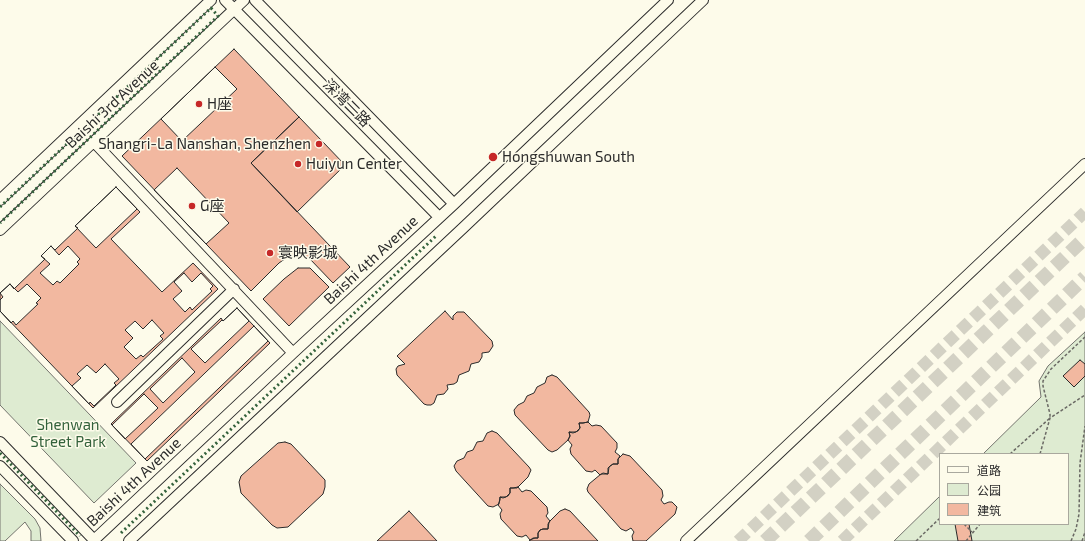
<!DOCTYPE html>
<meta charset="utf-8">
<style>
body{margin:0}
#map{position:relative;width:1085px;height:541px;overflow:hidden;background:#fdfbea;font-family:"Exo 2","Noto Sans SC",sans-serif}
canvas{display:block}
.legend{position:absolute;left:939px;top:453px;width:130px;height:72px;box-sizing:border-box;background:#fdfbea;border:1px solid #a9a89e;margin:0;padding:5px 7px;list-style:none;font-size:12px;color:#2b2b2b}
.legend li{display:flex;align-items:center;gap:8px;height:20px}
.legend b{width:20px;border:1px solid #a9a89e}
</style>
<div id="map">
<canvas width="1085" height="541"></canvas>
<ul class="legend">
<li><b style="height:5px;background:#fdfbea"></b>道路</li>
<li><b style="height:11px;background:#deebd1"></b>公园</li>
<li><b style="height:11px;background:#f2b8a0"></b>建筑</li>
</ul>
</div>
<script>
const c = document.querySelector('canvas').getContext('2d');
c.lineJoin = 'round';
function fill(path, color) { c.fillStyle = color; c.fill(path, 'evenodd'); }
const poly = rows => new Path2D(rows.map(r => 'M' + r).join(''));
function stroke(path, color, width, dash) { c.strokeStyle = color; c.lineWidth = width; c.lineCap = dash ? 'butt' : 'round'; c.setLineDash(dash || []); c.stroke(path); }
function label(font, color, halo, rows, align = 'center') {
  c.font = font + ' "Exo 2","Noto Sans SC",sans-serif'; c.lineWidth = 3; c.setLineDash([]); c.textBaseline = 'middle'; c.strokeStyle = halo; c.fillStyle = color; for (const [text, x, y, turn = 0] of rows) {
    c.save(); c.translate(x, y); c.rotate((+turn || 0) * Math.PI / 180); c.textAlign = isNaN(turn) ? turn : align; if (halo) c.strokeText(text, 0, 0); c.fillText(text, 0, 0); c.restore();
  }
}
const green = poly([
 [0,321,136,463,94,503,0,405,0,321],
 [1085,332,1085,541,894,541,940,496,940,524,1068,524,1068,454,983,454,1041,397,1039,381,1048,366,1085,332],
 [0,484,35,519,40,528,41,541,31,541,31,531,25,522,5,541,0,541,0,484]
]);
fill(green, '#deebd1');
stroke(green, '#74746e', 1);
const building = poly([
 [234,49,299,117,251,163,350,267,333,283,309,258,298,255,289,256,279,263,251,291,122,156,234,49],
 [215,67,237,89,182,141,161,119,215,67],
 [299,117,345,165,297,212,251,163,299,117],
 [177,168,229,223,206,244,154,190,177,168],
 [116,187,140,212,111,239,162,292,193,263,218,289,93,408,0,311,0,293,10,284,14,289,45,259,41,256,51,246,55,250,78,228,75,226,116,187],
 [116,187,137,209,96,248,75,226,116,187],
 [51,246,59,255,68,246,80,259,77,262,79,264,60,283,57,281,53,285,40,273,50,264,41,256,51,246],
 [298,268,310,268,329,287,289,326,263,299,284,279,298,268],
 [184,273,192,282,201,273,213,286,210,289,212,291,192,310,190,307,185,312,173,299,182,291,174,282,184,273],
 [10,284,18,292,27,284,41,298,36,303,38,304,16,325,13,321,11,323,0,311,0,300,3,297,0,293,10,284],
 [237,308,270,343,147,461,111,424,221,318,223,321,237,308],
 [237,308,249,321,205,363,191,349,222,320,223,321,237,308],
 [445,311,453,320,453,316,457,312,464,312,492,341,493,346,489,352,482,353,482,357,479,362,471,364,469,371,459,375,457,382,454,384,447,385,448,389,444,394,437,395,434,403,431,405,427,405,424,404,397,375,396,369,398,366,405,364,397,356,445,311],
 [152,320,164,333,160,336,163,339,143,357,141,355,136,359,124,347,133,338,125,330,135,321,143,329,152,320],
 [254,326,268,341,145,459,131,444,254,326],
 [182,358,195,372,163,403,150,389,182,358],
 [1080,360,1085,364,1085,376,1074,387,1063,376,1080,360],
 [105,364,119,379,114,383,116,385,94,406,90,402,89,404,72,386,81,378,77,374,87,365,96,373,105,364],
 [552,375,557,377,589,412,590,415,588,422,583,423,579,423,580,428,578,431,573,433,569,432,570,436,568,440,557,450,552,452,548,450,515,415,514,410,518,405,524,402,527,396,534,393,537,387,545,383,547,377,552,375],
 [144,394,158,408,125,439,112,425,144,394],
 [588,422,592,426,596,425,601,426,617,443,617,448,615,452,620,456,618,459,618,464,613,464,610,466,608,468,608,474,603,473,600,475,595,470,592,472,586,471,571,454,570,449,572,445,568,440,570,436,569,432,576,432,580,428,579,423,583,423,588,422],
 [492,431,497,433,529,467,531,470,528,477,517,488,510,488,510,493,508,496,503,498,500,497,499,504,493,507,488,506,456,471,454,466,457,461,464,458,467,452,473,450,477,442,483,441,487,433,492,431],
 [285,442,291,444,325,480,325,487,323,494,288,527,277,528,272,525,241,493,239,482,241,476,278,443,285,442],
 [623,454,630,456,662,490,663,496,661,500,664,504,669,502,672,502,677,507,675,514,646,541,633,541,632,536,634,532,631,528,626,531,621,529,588,492,587,489,589,484,601,474,608,474,609,467,613,464,618,464,618,459,623,454],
 [518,487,522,492,526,490,531,491,547,507,548,513,546,516,550,521,548,524,548,529,543,529,540,530,538,533,538,538,535,538,530,540,526,535,522,537,517,536,501,519,500,514,502,510,498,505,500,500,500,497,506,497,510,493,510,488,513,488,518,487],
 [565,509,570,511,598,541,529,541,533,538,538,538,538,533,540,530,543,529,548,529,549,522,560,511,565,509],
 [409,511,437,541,377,541,409,511],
 [955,524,969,524,972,541,958,541,955,524]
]);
fill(building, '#f2b8a0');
stroke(building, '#2b2b2b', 1);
stroke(poly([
 [738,541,1085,212],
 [842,541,1085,309]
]), '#d3d1c4', 12, [12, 6]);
stroke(poly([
 [765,541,1085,238],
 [809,541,1085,277]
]), '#d3d1c4', 14, [14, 7]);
const minor = poly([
 [225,0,439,217],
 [255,0,454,204],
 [94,142,293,353],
 [0,200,211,0],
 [0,230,244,0],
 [117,402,234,289],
 [0,442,95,541],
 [0,466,73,541],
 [93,541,293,353,454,204,668,0],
 [129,541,464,227,703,0],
 [686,541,1085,164]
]);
stroke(minor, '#2b2b2b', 12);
stroke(poly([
 [1010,454,1050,418,1050,414,1043,386,1043,381,1051,369,1085,337],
 [1040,454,1050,418,1085,395],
 [964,524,972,532],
 [916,541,940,518],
 [966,541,980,524],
 [1071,541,1076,529,1079,514,1080,463,1085,426],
 [1082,541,1085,532]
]), '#6a6964', 1.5, [3, 2]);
stroke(minor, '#fdfbea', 10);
stroke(poly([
 [0,207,211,8,218,16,0,223],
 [0,453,80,536],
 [121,533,437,235]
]), '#34623c', 3, [2, 3]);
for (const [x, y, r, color] of [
 [199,104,4,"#c62828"],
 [319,144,4,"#c62828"],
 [493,157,5,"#c62828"],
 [298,164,4,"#c62828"],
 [192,206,4,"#c62828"],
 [270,253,4,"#c62828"]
]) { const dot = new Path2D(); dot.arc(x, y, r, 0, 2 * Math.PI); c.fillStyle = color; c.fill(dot); stroke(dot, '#fdfbea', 1.5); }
label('15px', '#2b2b2b', '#fdfbea', [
 ["深湾二路",347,103,45],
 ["Baishi 3rd Avenue",112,104,-43],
 ["Baishi 4th Avenue",371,260,-43],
 ["Baishi 4th Avenue",134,482,-43]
]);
label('15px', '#2b2b2b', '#fdfbea', [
 ["H座",207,104],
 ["Shangri-La Nanshan, Shenzhen",311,144,"right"],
 ["Hongshuwan South",502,157],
 ["Huiyun Center",306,164],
 ["G座",200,206],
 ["寰映影城",278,253]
], 'left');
label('15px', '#34623c', '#fdfbea', [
 ["Shenwan",68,425],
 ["Street Park",68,442]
]);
</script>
